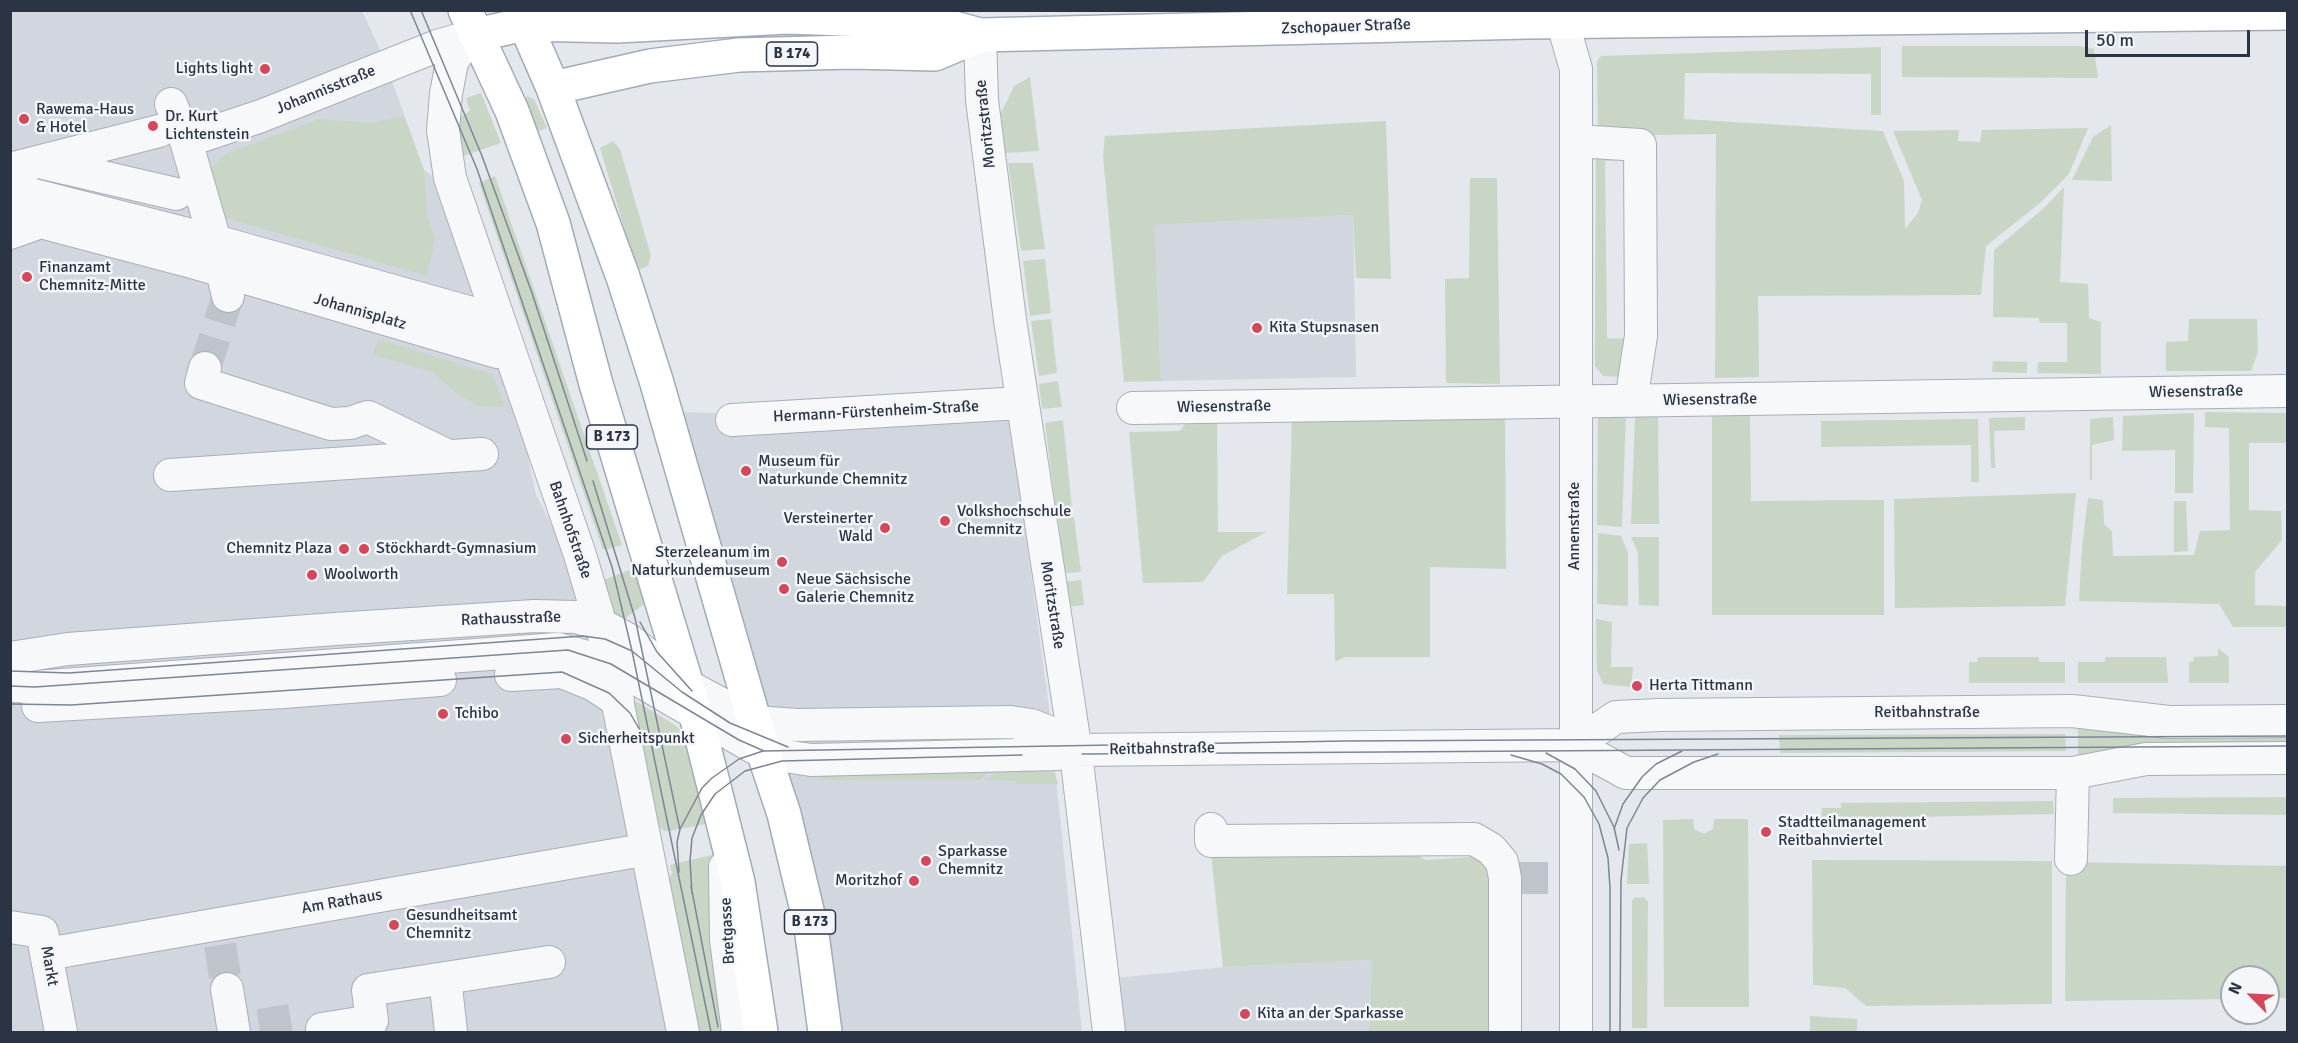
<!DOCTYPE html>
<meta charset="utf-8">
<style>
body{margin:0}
#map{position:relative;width:2298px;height:1043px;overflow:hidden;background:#e4e7ec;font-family:Signika,sans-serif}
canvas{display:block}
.frame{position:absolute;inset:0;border:12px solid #2b3445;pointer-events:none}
.north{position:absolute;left:2220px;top:965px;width:60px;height:60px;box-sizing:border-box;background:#f4f6f9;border:2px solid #a4a8b1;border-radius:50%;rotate:294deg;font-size:16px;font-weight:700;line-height:24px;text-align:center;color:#2b3445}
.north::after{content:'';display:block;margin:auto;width:21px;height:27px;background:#d1495b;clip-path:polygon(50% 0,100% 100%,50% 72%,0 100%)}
.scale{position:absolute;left:2085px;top:30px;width:165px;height:27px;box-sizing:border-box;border:3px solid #2b3445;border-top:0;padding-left:8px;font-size:18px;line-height:21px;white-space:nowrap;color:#2b3445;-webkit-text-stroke:4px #f4f6f9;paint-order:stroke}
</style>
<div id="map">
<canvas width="2298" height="1043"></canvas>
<div class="frame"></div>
<div class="north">N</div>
<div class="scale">50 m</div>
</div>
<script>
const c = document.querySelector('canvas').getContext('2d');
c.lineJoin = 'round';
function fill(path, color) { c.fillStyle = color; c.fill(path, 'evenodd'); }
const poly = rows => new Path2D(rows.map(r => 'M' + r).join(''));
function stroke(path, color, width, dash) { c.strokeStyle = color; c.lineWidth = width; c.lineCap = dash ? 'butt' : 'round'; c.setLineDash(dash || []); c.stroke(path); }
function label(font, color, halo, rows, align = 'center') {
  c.font = font + ' Signika,sans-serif'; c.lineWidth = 5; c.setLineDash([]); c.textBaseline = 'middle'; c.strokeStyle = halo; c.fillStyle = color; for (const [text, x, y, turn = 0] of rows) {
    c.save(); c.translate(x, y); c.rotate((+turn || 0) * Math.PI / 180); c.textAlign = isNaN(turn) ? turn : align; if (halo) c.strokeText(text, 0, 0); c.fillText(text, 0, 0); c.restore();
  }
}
fill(poly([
 [10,11,362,11,383,56,424,170,439,181,519,415,536,495,588,595,676,1032,11,1032],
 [1353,215,1356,377,1161,381,1153,225],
 [1007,397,1048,700,1082,1032,838,1032,763,695,680,412,714,413],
 [1372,960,1369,1032,1123,1032,1116,978,1223,967]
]), '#d2d6de');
fill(poly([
 [1902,46,2080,46,2094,49,2098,78,1902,77],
 [1881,47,1881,115,1871,115,1871,74,1685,73,1684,119,1883,131,1904,181,1905,229,1918,213,1922,200,1893,131,1959,130,1958,141,1980,142,1982,130,2088,128,2069,174,2040,203,1986,246,1981,295,1758,296,1759,377,1715,378,1716,134,1598,136,1597,61,1601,56],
 [1030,77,1039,151,1005,153,1001,113,1014,86],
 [481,93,501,143,455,159,451,122,470,111,466,98],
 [527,96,534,99,547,128,533,133,525,101],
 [404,116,424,170,427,213,435,239,427,276,222,217,209,176,212,167,227,153,319,119,370,123],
 [1386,121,1391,279,1356,278,1353,215,1154,225,1161,381,1124,382,1103,156,1105,136],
 [2111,125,2112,181,2072,180,2093,137],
 [613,141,620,149,651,256,648,266,637,270,600,148],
 [1596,152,1630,160,1605,161,1607,338,1633,339,1623,377,1603,376,1595,366],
 [1008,163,1033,163,1045,249,1021,251],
 [495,176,622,545,603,550,479,183],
 [1470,178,1497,178,1500,384,1446,383,1445,279,1469,278],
 [2064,187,2060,282,2088,284,2089,318,2101,322,2101,374,2037,373,2038,362,2067,362,2067,323,2040,323,2039,318,1993,317,1994,250,2044,208],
 [1045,259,1051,313,1030,316,1023,261],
 [1051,319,1057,373,1039,376,1031,321],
 [2189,319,2257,319,2258,353,2251,371,2166,371,2166,342,2188,341],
 [378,339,492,374,505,407,478,406,456,393,433,372,373,355],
 [1993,361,2027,362,2027,373,1992,372],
 [1058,381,1062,407,1042,409,1039,384],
 [1598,412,1626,413,1622,527,1597,525],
 [2205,412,2287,413,2287,443,2249,443,2249,510,2281,511,2282,540,2255,572,2255,605,2287,606,2287,627,2233,627,2219,604,2079,601,2082,547,2088,498,2103,500,2104,524,2112,531,2113,556,2194,555,2200,531,2230,530,2229,428,2205,427],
 [2194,413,2193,493,2175,493,2175,450,2122,451,2123,416],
 [1638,415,1658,415,1659,524,1631,524,1635,418],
 [1292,416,1505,418,1506,569,1430,567,1430,657,1345,657,1335,662,1334,594,1287,594],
 [1712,416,1750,416,1751,501,1884,500,1884,615,1712,615],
 [2025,417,2025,430,1994,431,1995,468,1991,468,1989,418],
 [2113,417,2114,440,2092,445,2092,480,2090,480,2090,419],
 [1978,419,1979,482,1971,482,1971,445,1821,447,1821,421],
 [1063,420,1072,509,1056,511,1045,423],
 [1188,420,1217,420,1218,532,1266,532,1222,556,1203,582,1143,583,1129,432,1180,431],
 [2076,493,2065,606,1895,608,1894,499],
 [2174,501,2186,501,2188,551,2174,552],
 [1074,517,1081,572,1065,573,1058,519],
 [1598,533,1621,536,1628,553,1628,606,1597,604],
 [1631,537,1659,537,1659,606,1639,605,1638,553],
 [629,570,632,578,642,574,645,599,643,605,619,623,615,622,599,582],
 [1081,580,1084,605,1069,607,1066,582],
 [1596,619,1612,622,1611,667,1633,667,1631,687,1603,684,1597,671],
 [2218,648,2229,657,2229,683,2189,683,2189,662,2193,662,2194,657,2218,656],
 [1978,657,2039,657,2039,662,2065,662,2065,683,1969,683,1969,662,1977,662],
 [2105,657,2166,657,2168,683,2078,683,2078,662,2105,662],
 [636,701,675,725,690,740,710,823,670,831,664,831,655,822,633,704],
 [2078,720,2287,729,2287,752,2078,764],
 [2065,734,2066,751,1780,753,1779,735],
 [994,766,980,780,821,780,814,775],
 [1050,771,1055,774,1058,784,1016,784,1016,781,987,780,995,772],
 [2287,797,2287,815,2113,813,2113,798],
 [2053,801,2054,814,1821,819,1822,808,1841,808,1841,803],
 [1693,819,1694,829,1704,834,1713,829,1714,819,1748,819,1749,1007,1664,1007,1663,820],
 [1647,843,1649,884,1627,884,1629,844],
 [1413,853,1426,860,1470,857,1488,860,1500,1032,1369,1032,1372,960,1223,967,1211,854],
 [716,854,732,1032,695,1032,668,882,672,873,670,865],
 [1812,860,2052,861,2052,1004,1866,1006,1845,988,1813,985],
 [2066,862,2287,866,2287,998,2268,998,2268,977,2232,977,2232,999,2065,1001],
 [1644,897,1648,902,1647,1028,1632,1028,1632,901,1634,898],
 [1810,1016,1857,1019,1857,1032,1810,1032]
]), '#c9d6c5');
stroke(poly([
 [205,368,228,296],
 [1516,878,1550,878],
 [220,945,227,989],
 [259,1025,304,1018]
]), '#bfc3cb', 32, [32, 16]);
const minor = poly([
 [1559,10,1576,69,1576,1032],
 [980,35,982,100,1010,320,1075,745,1109,1032],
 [466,40,452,62,446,94,443,130,450,178,580,555,605,639,683,1032],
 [171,104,186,141,215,241,228,296],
 [186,141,261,116,437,46,476,35],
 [1576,141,1640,145,1641,336,1631,401],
 [43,163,176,194],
 [10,169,159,131],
 [10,201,30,194,215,241,486,317],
 [10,233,41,222,192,262,497,352],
 [205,368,201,383,331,424,350,423,368,417,446,455],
 [1133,408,2288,391],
 [732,420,1021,403],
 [170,475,482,454],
 [10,658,68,649,335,629,534,616,576,617,600,624,629,640,686,685,755,722,797,725,1010,722,1031,725,1049,732,1075,750],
 [511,675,562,672,594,685,618,701],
 [10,686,35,687,558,649,611,664,753,747,785,756,811,760,1058,754,1075,750,1575,745,1626,773,2073,773,2146,759,2288,758],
 [38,706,284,692,440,680],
 [1575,745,1616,717,1659,715,2072,711,2169,722,2288,721],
 [1211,829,1211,841,1474,839,1491,849,1502,862,1505,878,1505,1032],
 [2071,859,2073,773],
 [725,867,726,940,738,1032],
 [10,927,42,932,61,1032],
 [47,954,637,851],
 [445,978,451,1032],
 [227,989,234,1032],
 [323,1032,322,1029,372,1021,368,990,549,962]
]);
const major = poly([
 [465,10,512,111,553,223,596,384,696,715,738,882,761,1032],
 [519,10,553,88,623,277,656,380,763,751,784,814,811,927,825,1032],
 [476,35,525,24,617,26,787,17,932,22,980,35,1528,22,2288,13],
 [553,88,650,66,739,55,850,52,935,54,980,35]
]);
stroke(minor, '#a9aeb7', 34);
stroke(major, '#a3abb8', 36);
stroke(minor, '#f7f8fa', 32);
stroke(major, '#fff', 33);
stroke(poly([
 [410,10,477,169,612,567,632,651,711,1032],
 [421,10,482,156,532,293,587,461],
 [593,481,635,618,680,830],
 [640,622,657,652,692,691],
 [10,671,69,673,583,636,605,639,632,651,682,692,730,723,788,747],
 [10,686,35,687,568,650,611,664,739,740,764,751],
 [10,704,71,705,562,672,609,693,630,713,645,739],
 [1546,753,1575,769,1596,791,1614,827,1619,850],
 [1082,754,2288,746],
 [1511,755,1542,764,1561,774,1584,797,1599,824,1608,858,1610,888,1610,1032],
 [1614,829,1623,804,1642,777,1656,764,1682,751],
 [679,872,677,842,680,829,702,788,712,778,739,759,763,751,1346,741,2288,736],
 [691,886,718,1027],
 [692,893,690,861,692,838,701,815,715,794,745,771,782,761,1022,755],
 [1620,1032,1621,880,1627,828,1643,798,1660,780,1694,762,1718,754]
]), '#7d8696', 1.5);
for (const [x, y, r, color] of [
 [265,69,6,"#d1495b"],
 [24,119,6,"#d1495b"],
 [153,126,6,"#d1495b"],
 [27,277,6,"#d1495b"],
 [1257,328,6,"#d1495b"],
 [746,471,6,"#d1495b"],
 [945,521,6,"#d1495b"],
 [885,528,6,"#d1495b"],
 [344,549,6,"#d1495b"],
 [364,549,6,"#d1495b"],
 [782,562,6,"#d1495b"],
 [312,575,6,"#d1495b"],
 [784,589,6,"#d1495b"],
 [1637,686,6,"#d1495b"],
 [443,714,6,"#d1495b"],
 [566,739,6,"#d1495b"],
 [1766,832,6,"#d1495b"],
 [926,861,6,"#d1495b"],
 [914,881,6,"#d1495b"],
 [394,925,6,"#d1495b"],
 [1245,1014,6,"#d1495b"]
]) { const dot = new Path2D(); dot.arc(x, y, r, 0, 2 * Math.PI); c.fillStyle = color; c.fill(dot); stroke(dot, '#f4f6f9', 2); }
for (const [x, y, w] of [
 [792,54,51],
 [612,437,51],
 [810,922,51]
]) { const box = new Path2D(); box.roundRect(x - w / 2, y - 12, w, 24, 4.5); c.fillStyle = '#f4f6f9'; c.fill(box); stroke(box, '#2b3445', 1.5); }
label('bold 15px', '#2b3445', null, [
 ["B 174",792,54],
 ["B 173",612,437],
 ["B 173",810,922]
]);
label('16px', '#2b3445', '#f4f6f9', [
 ["Zschopauer Straße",1346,27,-2],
 ["Johannisstraße",326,90,-22],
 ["Moritzstraße",986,124,-96],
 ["Johannisplatz",360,312,16],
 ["Wiesenstraße",2196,392,-1],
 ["Wiesenstraße",1710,400,-1],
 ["Wiesenstraße",1224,407,-1],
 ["Hermann-Fürstenheim-Straße",876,412,-3],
 ["Annenstraße",1575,526,-90],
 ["Bahnhofstraße",570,530,71],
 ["Moritzstraße",1052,605,81],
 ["Rathausstraße",511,619,-2],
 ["Reitbahnstraße",1927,713],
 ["Reitbahnstraße",1162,749,-1],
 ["Am Rathaus",342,902,-10],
 ["Bretgasse",728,931,-93],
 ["Markt",49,966,80]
]);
label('16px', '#2b3445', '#f4f6f9', [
 ["Lights light",253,69,"right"],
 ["Rawema-Haus",36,110],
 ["& Hotel",36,128],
 ["Dr. Kurt",165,117],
 ["Lichtenstein",165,135],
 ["Finanzamt",39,268],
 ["Chemnitz-Mitte",39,286],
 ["Kita Stupsnasen",1269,328],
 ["Museum für",758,462],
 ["Naturkunde Chemnitz",758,480],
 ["Volkshochschule",957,512],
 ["Chemnitz",957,530],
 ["Versteinerter",873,519,"right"],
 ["Wald",873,537,"right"],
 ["Chemnitz Plaza",332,549,"right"],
 ["Stöckhardt-Gymnasium",376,549],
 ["Sterzeleanum im",770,553,"right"],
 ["Naturkundemuseum",770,571,"right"],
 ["Woolworth",324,575],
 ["Neue Sächsische",796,580],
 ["Galerie Chemnitz",796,598],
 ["Herta Tittmann",1649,686],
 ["Tchibo",455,714],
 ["Sicherheitspunkt",578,739],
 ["Stadtteilmanagement",1778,823],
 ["Reitbahnviertel",1778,841],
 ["Sparkasse",938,852],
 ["Chemnitz",938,870],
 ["Moritzhof",902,881,"right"],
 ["Gesundheitsamt",406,916],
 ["Chemnitz",406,934],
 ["Kita an der Sparkasse",1257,1014]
], 'left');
</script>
